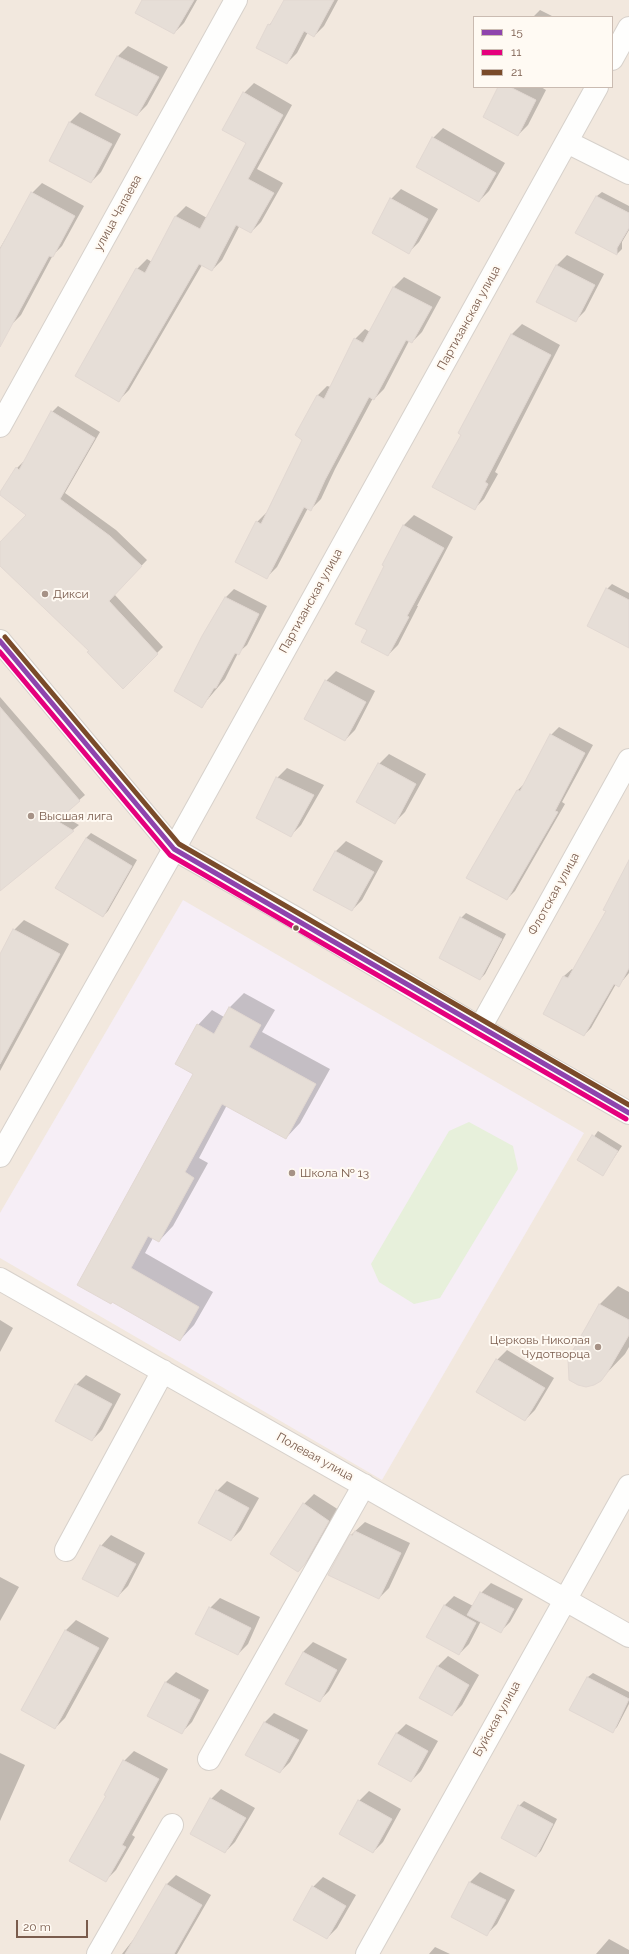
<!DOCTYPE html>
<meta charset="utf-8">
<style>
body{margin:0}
#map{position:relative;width:629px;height:1954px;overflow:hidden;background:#f9f5f0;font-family:Raleway,sans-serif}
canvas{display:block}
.legend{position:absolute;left:473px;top:16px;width:140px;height:72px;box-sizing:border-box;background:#fffaf3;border:1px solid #cabbb1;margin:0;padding:5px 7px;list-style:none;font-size:12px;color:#7a5c4d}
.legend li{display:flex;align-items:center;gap:8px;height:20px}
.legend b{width:20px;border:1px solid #cabbb1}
.scale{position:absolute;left:16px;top:1920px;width:72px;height:18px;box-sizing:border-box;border:2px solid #7a5c4d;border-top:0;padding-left:5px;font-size:12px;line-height:14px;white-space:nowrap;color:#7a5c4d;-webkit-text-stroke:3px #fffaf3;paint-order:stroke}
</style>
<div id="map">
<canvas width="629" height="1954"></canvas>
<ul class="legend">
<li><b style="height:5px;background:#8e44ad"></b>15</li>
<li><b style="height:5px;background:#e5007d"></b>11</li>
<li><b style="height:5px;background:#7a4b2a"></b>21</li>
</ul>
<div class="scale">20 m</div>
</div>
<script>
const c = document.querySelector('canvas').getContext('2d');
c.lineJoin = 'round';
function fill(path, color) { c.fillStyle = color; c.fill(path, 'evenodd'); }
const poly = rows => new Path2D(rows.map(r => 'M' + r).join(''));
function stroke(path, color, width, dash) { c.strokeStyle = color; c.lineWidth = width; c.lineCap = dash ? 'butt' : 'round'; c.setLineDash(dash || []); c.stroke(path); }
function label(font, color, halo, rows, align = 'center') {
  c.font = font + ' Raleway,sans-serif'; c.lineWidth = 4; c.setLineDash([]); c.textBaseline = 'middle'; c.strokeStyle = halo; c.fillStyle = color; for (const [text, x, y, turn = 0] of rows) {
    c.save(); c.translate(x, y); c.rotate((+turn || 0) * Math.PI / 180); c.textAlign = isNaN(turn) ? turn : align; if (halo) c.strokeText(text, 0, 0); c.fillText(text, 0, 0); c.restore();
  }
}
fill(poly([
 [0,0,629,0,629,1954,0,1954],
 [474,17,612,17,612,87,474,87]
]), '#f2e8de');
fill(poly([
 [183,900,584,1133,382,1480,0,1258,0,1213]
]), '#f6eef6');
fill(poly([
 [469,1122,513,1146,518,1169,440,1298,414,1304,379,1282,371,1264,449,1131]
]), '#e7f0db');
fill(poly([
 [143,0,197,0,184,23,174,33],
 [286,0,338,0,324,26,314,36,308,32,297,53,287,63,257,48,269,25,275,19],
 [540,10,554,17,533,17],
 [128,46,168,67,147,105,137,115,97,94,118,56],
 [254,83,292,105,257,169,283,183,261,222,251,232,240,225,222,260,212,270,202,265,129,390,119,400,137,269,147,259,152,262,176,216,186,206,207,218,247,143,244,93],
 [499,87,541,87,546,90,528,125,518,135],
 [80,112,121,134,101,172,91,182,50,161,70,122],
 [443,128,505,163,489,191,479,201,433,138],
 [42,183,84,206,62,246,53,255,21,315,11,325,0,319,0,248,32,193],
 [401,189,438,209,419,242,409,252,391,199],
 [602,192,629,206,629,230,622,242,622,249,617,254,577,232,597,196],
 [567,255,604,274,585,311,575,321,537,301,557,265],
 [404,277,441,297,422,332,412,342,409,341,384,389,374,399,373,398,335,469,321,499,311,509,308,508,277,567,267,577,257,522,267,512,304,439,317,396,327,386,331,387,355,339,365,329,370,332,394,287],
 [522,324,560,345,495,472,498,474,484,499,474,509,462,434,512,334],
 [58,406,100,432,65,493,116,530,147,560,114,594,163,647,123,687,90,651,0,565,0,544,28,515,0,494,17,468,23,462,24,463,52,412],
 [414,515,453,537,417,606,418,606,398,645,388,655,368,630,385,566,383,565,404,525],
 [612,584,629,593,629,647,607,589],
 [234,589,267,606,247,645,238,653,225,679,202,706,225,598],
 [336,671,375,691,355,730,345,740,306,719,326,681],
 [0,697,85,795,62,815,79,825,0,889],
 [559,727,593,745,562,802,565,804,515,891,507,899,467,878,518,790,525,783,551,735],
 [389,754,426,774,405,812,395,822,379,764],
 [287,768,324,785,301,825,291,835,257,818,277,778],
 [91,833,137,860,108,911,103,916,86,838],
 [346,841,383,861,362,900,352,910,315,889,336,851],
 [629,867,629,973,619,985,616,984,591,1028,584,1035,544,1014,564,976,572,969,574,970,607,911],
 [466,913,506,934,485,974,480,979,461,918],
 [24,920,69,944,0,1071,0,956,14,930],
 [244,993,275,1010,262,1032,330,1069,300,1123,286,1138,227,1105,199,1158,208,1163,173,1226,159,1241,153,1238,145,1253,213,1292,194,1325,180,1340,112,1301,194,1073,198,1025,212,1010,224,1017,229,1008],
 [598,1131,622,1146,603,1174,578,1159],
 [618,1286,629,1292,629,1347,625,1354,600,1380,569,1359,600,1304],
 [0,1320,13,1328,0,1352],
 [507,1350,554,1378,535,1410,525,1420,497,1360],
 [86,1375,121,1394,102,1430,92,1440,76,1385],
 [227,1481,259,1498,241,1530,231,1540,217,1491],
 [314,1494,339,1510,315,1553,298,1571,304,1504],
 [365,1522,410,1543,389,1588,379,1598,329,1574,351,1535],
 [111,1535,145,1553,128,1586,118,1596,101,1546],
 [0,1577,19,1587,0,1621],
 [491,1583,523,1599,510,1622,500,1632,481,1621,469,1644,459,1654,444,1606,454,1596,473,1606,481,1593],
 [220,1598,260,1617,248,1644,238,1654,210,1608],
 [76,1620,109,1638,65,1718,55,1728,66,1630],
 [313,1642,347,1659,329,1691,319,1701,287,1684,303,1652],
 [448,1656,479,1675,462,1705,452,1715,438,1666],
 [176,1672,209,1690,192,1722,182,1732,149,1716,166,1682],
 [593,1673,629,1692,629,1704,617,1727,612,1732,570,1710,588,1677],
 [274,1713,308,1730,290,1762,280,1772,264,1723],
 [406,1724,438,1741,421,1771,411,1781,396,1734],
 [134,1751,168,1769,132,1835,135,1837,116,1870,106,1880,108,1796,124,1761],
 [0,1753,25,1765,0,1821],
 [221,1789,255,1808,235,1842,225,1852,211,1799],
 [369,1791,401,1809,383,1842,373,1852,359,1801],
 [524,1801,557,1819,541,1851,536,1856,519,1806],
 [480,1872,515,1890,497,1924,487,1934,452,1916,470,1882],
 [176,1875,211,1895,177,1954,122,1954,137,1935,166,1885],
 [323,1877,356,1895,337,1928,327,1938,313,1887],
 [609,1939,629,1950,629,1954,596,1954],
 [435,1947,450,1954,429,1954]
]), '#0003');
const building = poly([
 [142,0,194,0,174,34,135,13,142,0],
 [284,0,334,0,314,37,304,31,287,64,256,48,268,24,270,25,284,0],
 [117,56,159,77,137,116,95,95,117,56],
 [498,87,510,87,536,100,518,136,483,117,498,87],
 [243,92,283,115,248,179,274,193,251,233,236,225,212,271,199,264,119,402,75,376,136,268,145,273,175,216,200,229,246,143,222,130,243,92],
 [69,122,112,144,91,183,49,161,69,122],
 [432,137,496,173,479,202,416,167,432,137],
 [31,192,75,216,53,257,49,256,0,347,0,249,31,192],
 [596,196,629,213,629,228,617,248,617,255,575,233,596,196],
 [390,198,428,219,409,254,372,233,390,198],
 [556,265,595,285,576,322,536,302,556,265],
 [393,287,432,307,412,343,406,340,374,400,369,397,325,480,311,511,304,507,267,579,235,562,256,521,261,524,302,440,295,435,317,395,324,399,354,338,363,343,393,287],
 [511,334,551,355,485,482,488,484,475,510,432,487,461,435,458,433,511,334],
 [51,411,95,438,60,499,110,536,142,566,109,601,158,654,123,689,87,652,89,651,0,566,0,542,26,515,0,495,0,492,16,467,19,470,51,411],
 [403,525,444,548,407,616,409,617,388,656,361,642,367,630,355,624,384,566,382,565,403,525],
 [606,588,629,600,629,648,587,626,606,588],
 [225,597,259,614,239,655,235,653,216,688,214,688,202,708,174,691,202,636,225,597],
 [325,680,366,702,345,741,304,719,325,680],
 [0,707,80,801,57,821,74,831,0,891,0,707],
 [550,734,585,753,555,811,558,812,507,900,466,878,517,790,520,791,550,734],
 [378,763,416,784,395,824,356,802,378,763],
 [276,777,314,795,291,837,256,818,276,777],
 [86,838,132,866,103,917,55,888,86,838],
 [335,851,374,872,352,911,313,890,335,851],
 [629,860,629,968,619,987,614,984,584,1036,543,1014,563,976,568,978,606,911,603,910,629,860],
 [460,917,502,939,480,980,439,958,460,917],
 [13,929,60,954,0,1064,0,954,13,929],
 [229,1007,261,1025,249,1047,316,1084,286,1139,222,1104,185,1172,194,1178,159,1242,148,1236,131,1268,199,1307,180,1341,112,1302,111,1304,77,1285,193,1074,175,1064,197,1024,214,1034,229,1007],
 [592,1135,618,1151,603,1176,577,1160,592,1135],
 [599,1304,629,1320,629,1335,607,1373,601,1381,594,1385,586,1387,578,1385,569,1380,568,1359,599,1304],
 [496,1359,545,1388,525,1421,476,1392,496,1359],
 [75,1384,112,1404,92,1441,55,1421,75,1384],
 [216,1490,249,1508,231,1541,198,1523,216,1490],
 [303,1503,329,1521,305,1564,298,1572,270,1554,303,1503],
 [355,1531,401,1553,379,1599,328,1575,350,1534,352,1536,355,1531],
 [100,1545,136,1564,118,1597,82,1579,100,1545],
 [480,1592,514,1609,501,1633,467,1615,480,1592],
 [444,1605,476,1623,459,1655,426,1637,444,1605],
 [209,1607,251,1628,238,1655,195,1634,209,1607],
 [65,1630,99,1648,55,1729,21,1710,65,1630],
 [303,1652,337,1670,320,1702,285,1684,303,1652],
 [437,1666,469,1685,452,1716,419,1698,437,1666],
 [587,1677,629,1699,613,1733,569,1710,587,1677],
 [165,1682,200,1700,182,1734,147,1716,165,1682],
 [264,1722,299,1740,280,1773,245,1755,264,1722],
 [396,1733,428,1751,411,1782,378,1764,396,1733],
 [123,1760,159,1779,122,1845,126,1847,106,1882,69,1861,106,1796,104,1795,123,1760],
 [210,1798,246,1818,225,1853,190,1834,210,1798],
 [358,1800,392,1819,373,1853,339,1834,358,1800],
 [518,1805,553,1824,536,1857,501,1838,518,1805],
 [469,1882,506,1900,487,1936,451,1917,469,1882],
 [166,1884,202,1905,174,1954,125,1954,166,1884],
 [312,1886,346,1906,327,1939,293,1920,312,1886]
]);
fill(building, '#e6ded7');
stroke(building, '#e2d8d2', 1);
const minor = poly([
 [612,59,629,28],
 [567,142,629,173],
 [0,426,236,0],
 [480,1028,629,760],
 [0,1156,174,849,597,87],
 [0,1279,629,1636],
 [66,1550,163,1371],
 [209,1759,364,1485],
 [98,1954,172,1825],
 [367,1954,629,1486]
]);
const tertiary = poly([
 [0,641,174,849,299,920,480,1028,629,1113]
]);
stroke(minor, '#d7d1cb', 24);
stroke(tertiary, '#d7d1cb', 24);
stroke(minor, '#fefefd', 22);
stroke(tertiary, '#fefefd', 22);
stroke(poly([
 [0,641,174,849,629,1113]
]), '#8e44ad', 5);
stroke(poly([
 [0,652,170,855,626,1119]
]), '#e5007d', 5);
stroke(poly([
 [5,637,179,844,629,1105]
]), '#7a4b2a', 5);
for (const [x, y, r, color] of [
 [45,594,4,"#a69286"],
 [31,816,4,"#a69286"],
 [296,928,3.5,"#7a5c4d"],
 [292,1173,4,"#a69286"],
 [598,1347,4,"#a69286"]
]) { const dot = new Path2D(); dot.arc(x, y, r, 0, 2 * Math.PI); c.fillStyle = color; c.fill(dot); stroke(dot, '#fffaf3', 1.5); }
label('12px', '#7a5c4d', '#fffaf3', [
 ["улица Чапаева",118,213,-61],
 ["Партизанская улица",469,318,-61],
 ["Партизанская улица",311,601,-61],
 ["Флотская улица",554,894,-61],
 ["Полевая улица",315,1457,29],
 ["Буйская улица",497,1719,-61]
]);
label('12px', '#7a5c4d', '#fffaf3', [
 ["Дикси",53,594],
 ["Высшая лига",39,816],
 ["Школа № 13",300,1173],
 ["Церковь Николая",590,1340,"right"],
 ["Чудотворца",590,1354,"right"]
], 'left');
</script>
